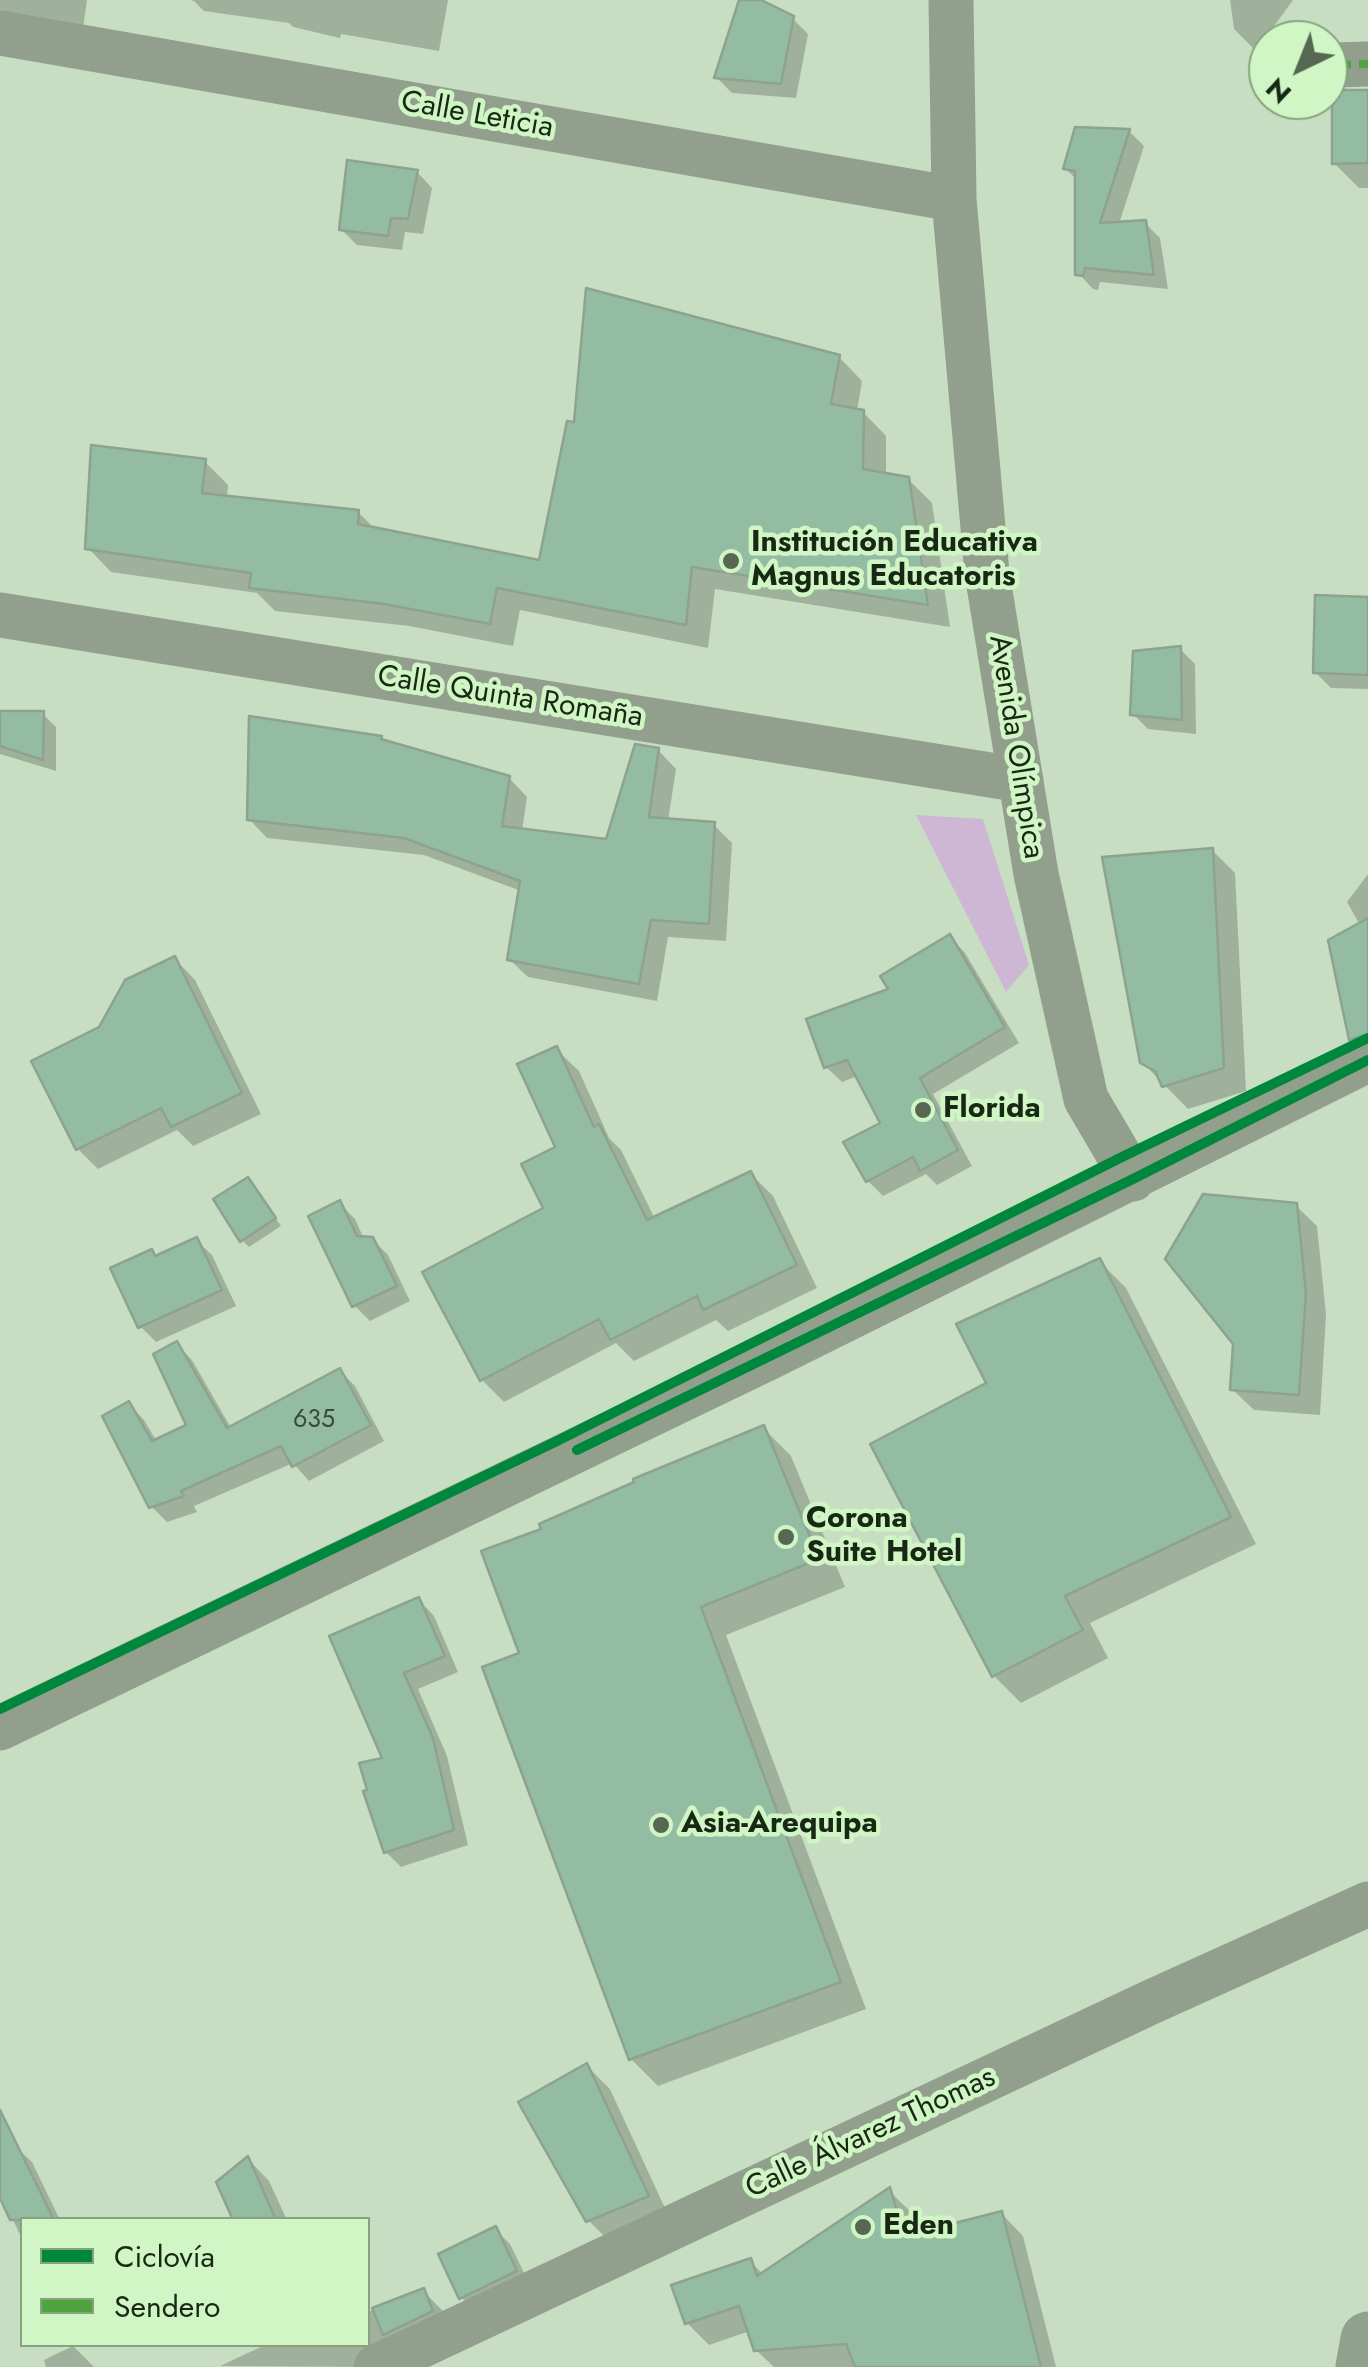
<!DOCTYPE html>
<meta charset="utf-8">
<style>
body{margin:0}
#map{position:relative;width:1368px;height:2367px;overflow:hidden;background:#c8dec2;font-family:Jost,sans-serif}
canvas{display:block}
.legend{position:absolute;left:20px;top:2217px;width:350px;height:130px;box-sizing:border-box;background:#cff6c4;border:2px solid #86a37e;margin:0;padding:12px 18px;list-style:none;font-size:30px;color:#192715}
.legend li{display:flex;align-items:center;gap:20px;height:50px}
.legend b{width:50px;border:2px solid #86a37e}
.north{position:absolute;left:1248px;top:20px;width:100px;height:100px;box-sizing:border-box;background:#cff6c4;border:2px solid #86a37e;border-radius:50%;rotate:223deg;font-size:28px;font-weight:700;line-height:40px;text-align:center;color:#192715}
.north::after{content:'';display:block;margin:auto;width:35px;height:45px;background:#566752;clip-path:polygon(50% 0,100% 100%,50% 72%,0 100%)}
</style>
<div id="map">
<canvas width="1368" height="2367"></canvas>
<ul class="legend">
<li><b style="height:12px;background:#00873e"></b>Ciclovía</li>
<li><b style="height:12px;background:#4fa340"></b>Sendero</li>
</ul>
<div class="north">N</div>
</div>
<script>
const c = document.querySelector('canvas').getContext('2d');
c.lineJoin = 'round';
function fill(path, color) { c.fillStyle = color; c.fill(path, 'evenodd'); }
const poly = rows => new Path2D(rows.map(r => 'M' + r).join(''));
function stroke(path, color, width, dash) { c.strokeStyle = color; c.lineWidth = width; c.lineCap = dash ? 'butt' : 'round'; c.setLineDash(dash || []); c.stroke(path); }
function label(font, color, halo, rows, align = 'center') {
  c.font = font + ' Jost,sans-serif'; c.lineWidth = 9; c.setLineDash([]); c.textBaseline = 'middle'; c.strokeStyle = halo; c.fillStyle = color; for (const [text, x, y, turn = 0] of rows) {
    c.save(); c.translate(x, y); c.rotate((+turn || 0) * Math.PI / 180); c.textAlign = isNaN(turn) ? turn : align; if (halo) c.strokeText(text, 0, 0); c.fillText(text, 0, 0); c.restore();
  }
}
fill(poly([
 [916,815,983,819,1029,965,1006,992]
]), '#ceb7d4');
fill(poly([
 [0,0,87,0,81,42,0,29],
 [190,0,448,0,439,51,341,34,340,38,293,27,289,23,204,11,194,1],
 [742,0,755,0,792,18,808,34,796,98,732,93,717,78],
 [1230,0,1293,0,1256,51,1234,29],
 [1368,93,1368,188,1359,188,1334,163],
 [1129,131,1144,146,1119,224,1145,223,1160,238,1168,289,1100,282,1098,290,1093,289,1078,273,1077,180,1066,169],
 [417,172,432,188,423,234,405,232,402,250,357,245,342,230],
 [839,357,862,381,857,411,863,412,886,436,886,476,908,479,932,503,950,627,715,589,708,648,520,610,513,646,409,626,275,611,257,593,111,572,88,548,205,462,228,485,227,498,358,512,376,530,541,563],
 [1368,600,1368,689,1331,688,1315,672],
 [1180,649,1195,664,1196,734,1148,729,1133,714],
 [0,713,43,714,56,727,56,771,0,754],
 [384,743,509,778,527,797,522,831,608,842,658,750,676,769,668,821,714,825,732,843,726,941,668,937,657,1001,528,977,509,959,521,891,424,855,267,838,249,819],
 [1212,850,1235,873,1246,1091,1188,1109,1142,1062],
 [1368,874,1368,1022,1360,925,1347,902],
 [950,937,965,953,1019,1043,933,1094,972,1166,937,1185,926,1174,883,1196,868,1181,883,1124,858,1076,842,1082,826,1067],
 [175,959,195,980,261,1114,193,1146,177,1130,98,1169,78,1149,101,1028],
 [556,1049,579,1071,609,1138,621,1150,655,1219,751,1174,773,1196,817,1288,728,1331,716,1320,634,1361,616,1343,504,1402,482,1380,547,1209,558,1148],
 [255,1187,281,1226,249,1247,242,1240],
 [339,1203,355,1219,364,1239,372,1239,388,1255,410,1301,370,1321,355,1306],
 [1295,1205,1317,1226,1326,1315,1320,1415,1254,1410,1232,1389],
 [196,1240,212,1255,236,1306,156,1342,141,1327,151,1252,157,1258],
 [1099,1261,1126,1288,1256,1544,1090,1623,1108,1658,1021,1703,994,1676,989,1384],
 [176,1344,192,1360,231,1428,340,1371,355,1386,384,1441,309,1481,293,1463,194,1506,197,1512,167,1522,151,1506,129,1404,144,1420,157,1442,189,1426],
 [763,1428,791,1456,845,1587,726,1635,866,2009,658,2086,631,2059,522,1655,544,1530],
 [419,1600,434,1616,458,1672,418,1689,447,1756,468,1845,401,1867,386,1852,386,1760],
 [587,2066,610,2089,670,2219,611,2243,588,2220],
 [16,2147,32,2162,60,2220,22,2220,22,2239,0,2192,0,2155],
 [248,2159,269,2181,287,2220,236,2220],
 [889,2191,911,2212,918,2235,1001,2213,1023,2236,1056,2367,774,2367,756,2350,750,2331,709,2345,687,2323,750,2261,764,2275],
 [495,2229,510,2244,531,2287,476,2313,461,2297],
 [423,2291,445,2313,384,2367,220,2366,267,2344,368,2344,368,2312],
 [73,2346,94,2367,46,2367,44,2360]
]), '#0003');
const building = poly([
 [739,0,761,0,794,16,781,84,714,78,739,0],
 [1332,90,1368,90,1368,163,1332,164,1332,90],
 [1075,127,1130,129,1100,223,1146,220,1154,275,1085,268,1083,276,1075,275,1075,171,1063,169,1075,127],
 [347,160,418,170,408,219,391,218,388,236,339,230,347,160],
 [586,288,840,355,831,404,864,410,863,469,909,477,928,605,692,567,686,625,497,588,490,624,384,604,249,588,251,573,85,549,91,445,206,459,202,493,359,510,358,524,539,560,567,421,574,422,586,288],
 [1315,595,1368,597,1368,675,1313,673,1315,595],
 [1181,646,1182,720,1130,715,1133,651,1181,646],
 [0,711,44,711,43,760,0,746,0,711],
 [249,716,382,736,381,739,510,776,502,826,606,839,635,744,659,748,649,817,715,822,709,924,651,920,639,984,507,960,520,881,404,838,247,820,249,716],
 [1213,848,1224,1068,1162,1087,1155,1071,1140,1063,1102,857,1213,848],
 [1368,918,1368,1034,1349,1040,1328,940,1368,918],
 [950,934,1005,1027,920,1078,958,1150,920,1171,913,1157,866,1182,843,1142,880,1123,847,1060,824,1068,806,1019,888,989,880,976,950,934],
 [175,956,242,1093,171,1127,161,1108,76,1150,31,1061,99,1027,125,980,175,956],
 [557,1046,594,1127,599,1124,647,1220,751,1171,797,1265,703,1310,697,1296,610,1340,599,1319,480,1381,422,1272,543,1208,521,1164,555,1147,517,1064,557,1046],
 [248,1177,276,1218,240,1242,213,1199,248,1177],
 [1203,1194,1297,1203,1306,1293,1299,1395,1230,1390,1233,1344,1165,1259,1203,1194],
 [340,1200,357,1236,373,1237,397,1286,352,1307,308,1216,340,1200],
 [197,1237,222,1290,138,1328,110,1268,152,1249,155,1256,197,1237],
 [1100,1258,1231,1517,1065,1596,1083,1630,992,1677,870,1444,986,1383,956,1324,1100,1258],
 [177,1341,227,1428,340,1368,371,1425,292,1467,281,1446,181,1491,184,1496,149,1508,102,1416,129,1401,152,1441,186,1425,153,1354,177,1341],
 [764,1425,819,1559,701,1607,841,1982,629,2060,482,1667,519,1653,481,1551,541,1529,539,1524,634,1482,633,1479,764,1425],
 [419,1597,445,1656,404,1673,433,1738,454,1830,384,1853,363,1791,367,1790,359,1763,382,1758,329,1636,419,1597],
 [587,2063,649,2196,586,2222,518,2102,587,2063],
 [0,2110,54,2220,10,2220,0,2198,0,2110],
 [248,2156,276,2220,233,2220,216,2182,248,2156],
 [890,2187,904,2236,1002,2211,1041,2367,855,2367,846,2344,754,2351,739,2306,685,2324,671,2285,751,2258,757,2276,890,2187],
 [496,2226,517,2271,459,2299,438,2254,496,2226],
 [424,2288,433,2311,383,2335,372,2308,424,2288]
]);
fill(building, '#94bca3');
stroke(building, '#8da28f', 2.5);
stroke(poly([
 [951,0,954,199,987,573,1036,874,1086,1099,1133,1179],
 [0,33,954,199],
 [1336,65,1368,64],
 [0,615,1021,780],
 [0,1728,770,1357,1368,1060],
 [376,2367,1151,2002,1368,1904]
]), '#919f8c', 45);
stroke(poly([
 [1363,2367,1368,2339]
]), '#90a28b', 55);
stroke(poly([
 [1336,65,1368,64]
]), '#4fa340', 8, [15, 8]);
stroke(poly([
 [577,1450,1133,1179,1368,1060],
 [0,1709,555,1442,1122,1157,1368,1038]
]), '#00873e', 10);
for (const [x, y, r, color] of [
 [731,561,10,"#566752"],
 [923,1110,10,"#566752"],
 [786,1537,10,"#566752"],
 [661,1825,10,"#566752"],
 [863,2227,10,"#566752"]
]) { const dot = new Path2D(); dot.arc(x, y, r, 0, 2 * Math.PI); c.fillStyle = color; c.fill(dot); stroke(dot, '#cff6c4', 4); }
label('25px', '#384c38', null, [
 ["635",314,1421]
]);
label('30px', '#192715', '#cff6c4', [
 ["Calle Leticia",477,116,10],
 ["Calle Quinta Romaña",510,698,9],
 ["Avenida Olímpica",1015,747,81],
 ["Calle Álvarez Thomas",871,2134,-25]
]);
label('bold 30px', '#192715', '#cff6c4', [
 ["Institución Educativa",751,544],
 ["Magnus Educatoris",751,578],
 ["Florida",943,1110],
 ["Corona",806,1520],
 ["Suite Hotel",806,1554],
 ["Asia-Arequipa",681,1825],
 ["Eden",883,2227]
], 'left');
</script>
